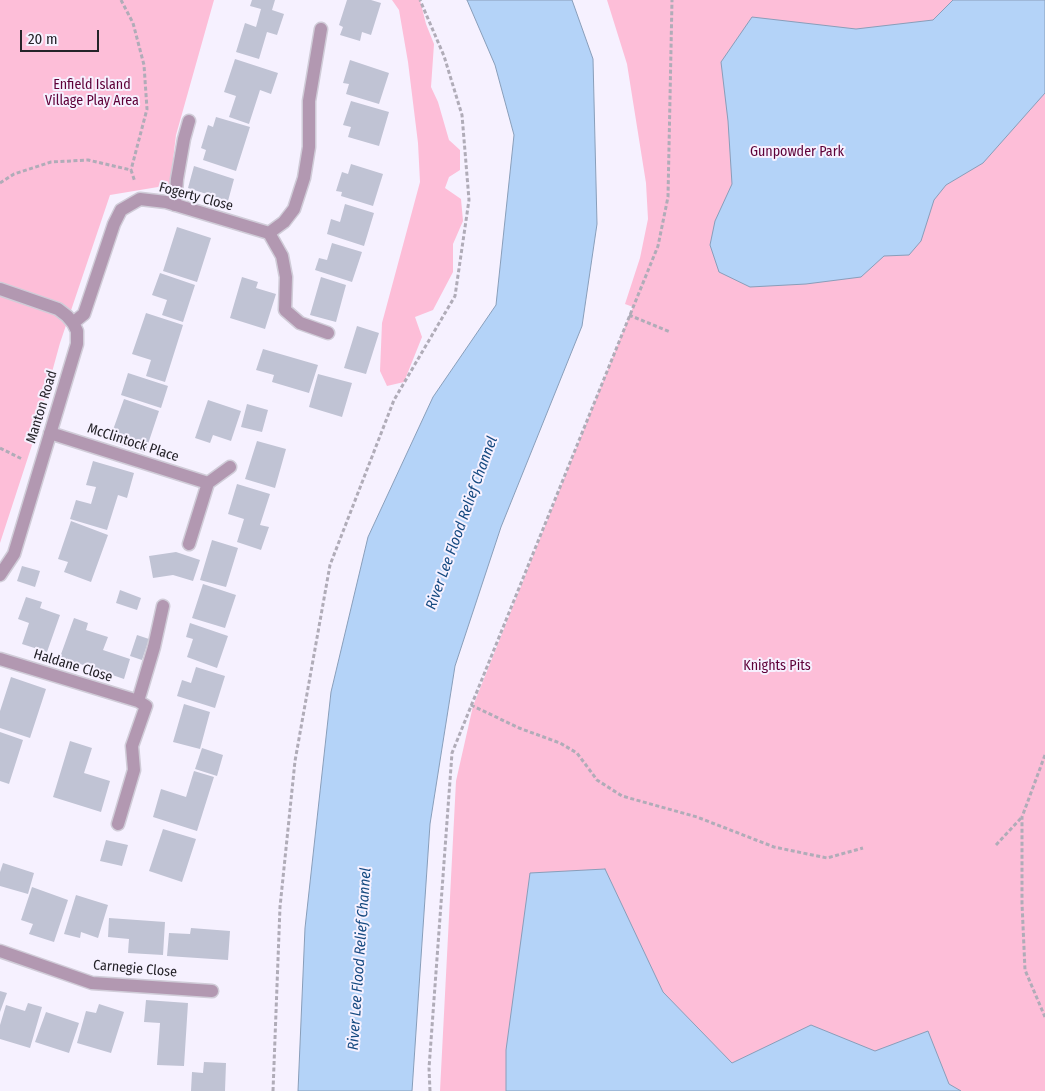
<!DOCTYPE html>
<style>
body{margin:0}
#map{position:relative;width:1045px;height:1091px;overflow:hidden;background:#f6f1ff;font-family:"Fira Sans Condensed",sans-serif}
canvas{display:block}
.scale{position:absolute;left:20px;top:30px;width:79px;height:22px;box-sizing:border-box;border:2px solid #252329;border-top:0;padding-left:6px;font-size:15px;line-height:18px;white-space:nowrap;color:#252329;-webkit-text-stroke:4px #f6f1ff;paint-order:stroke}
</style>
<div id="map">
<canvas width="1045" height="1091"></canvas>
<div class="scale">20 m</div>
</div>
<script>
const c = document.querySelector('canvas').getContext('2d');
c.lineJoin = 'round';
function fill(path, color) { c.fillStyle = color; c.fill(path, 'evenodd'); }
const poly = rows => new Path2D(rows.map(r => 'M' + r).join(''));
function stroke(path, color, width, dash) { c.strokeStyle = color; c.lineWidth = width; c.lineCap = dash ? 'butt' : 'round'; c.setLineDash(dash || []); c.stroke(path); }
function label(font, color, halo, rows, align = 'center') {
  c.font = font + ' "Fira Sans Condensed",sans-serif'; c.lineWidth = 4; c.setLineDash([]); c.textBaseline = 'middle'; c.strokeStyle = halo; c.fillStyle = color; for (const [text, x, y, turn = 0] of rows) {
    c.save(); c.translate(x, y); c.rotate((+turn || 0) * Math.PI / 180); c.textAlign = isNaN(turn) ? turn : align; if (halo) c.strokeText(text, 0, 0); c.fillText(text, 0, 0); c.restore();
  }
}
fill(poly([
 [0,0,214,0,176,135,170,185,110,195,60,343,32,445,0,543],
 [392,0,420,0,426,24,434,44,431,87,438,102,449,140,460,150,460,170,449,177,445,188,461,199,463,221,453,244,453,272,433,310,415,317,422,337,404,382,387,386,380,371,382,323,420,182,418,143,408,62,399,10],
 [607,0,1045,0,1045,1091,440,1091,456,781,473,706,633,307,625,304,640,258,648,219,646,183,627,64]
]), '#fdbed8');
const water = poly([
 [467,0,572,0,593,59,597,224,582,326,501,527,455,666,430,824,412,1091,298,1091,305,928,331,692,368,537,433,397,496,305,514,135,495,65,467,0],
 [953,0,1045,0,1045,93,983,163,946,185,934,200,921,241,909,255,884,256,861,277,806,284,750,287,719,272,710,245,715,221,732,184,728,121,721,62,752,17,856,29,933,20,953,0],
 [605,869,663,992,732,1063,811,1025,875,1051,928,1031,949,1084,961,1091,506,1091,506,1050,530,873,605,869]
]);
fill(water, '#b4d3f8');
stroke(water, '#899eba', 1);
fill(poly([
 [252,0,275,0,272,10,284,14,277,35,267,32,259,59,236,52,245,23,256,27,261,9,250,6],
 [347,0,371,0,381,3,371,35,362,32,360,41,340,35,343,27,339,25],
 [235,59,278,73,271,94,260,90,249,124,229,117,236,96,224,92],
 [350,60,389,73,379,104,346,94,349,84,343,83],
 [351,101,389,112,379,146,348,137,351,127,343,125],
 [216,117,250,127,236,171,203,160,206,150,201,148,208,125,213,127],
 [351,164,383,174,373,206,341,196,342,192,336,191,342,172,348,174],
 [194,166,234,179,228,201,188,188],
 [345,204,374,213,364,246,327,234,331,219,340,222],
 [177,227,211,238,197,282,163,271],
 [332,243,362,252,352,282,315,270,319,258,327,260],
 [160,273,195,285,183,322,162,315,167,300,152,295],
 [242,277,258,282,256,288,276,294,265,329,230,318],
 [321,277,346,285,336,322,310,315],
 [146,313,183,325,165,382,146,376,151,360,132,354],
 [357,326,379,333,366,374,344,368],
 [263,349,318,365,309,393,272,382,274,375,256,370],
 [128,373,168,386,161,408,121,395],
 [318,374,352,383,342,417,309,407],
 [124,399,159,411,145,453,109,441],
 [208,400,241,411,231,441,213,435,210,443,195,438],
 [247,404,268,410,262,432,241,427],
 [257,441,286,449,275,488,245,479],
 [93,461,134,473,127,498,118,495,107,530,70,519,76,500,91,504,96,487,86,485],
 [237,484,270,494,260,525,269,527,261,550,237,542,244,519,228,514],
 [71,521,108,535,91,582,64,572,68,562,58,559],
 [212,540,238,548,226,587,200,580],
 [176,552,200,560,193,581,173,575,153,578,149,556],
 [22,566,40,571,35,587,17,581],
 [203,584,236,595,225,628,192,618],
 [120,590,141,598,137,610,116,603],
 [26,597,42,602,40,608,60,615,47,652,22,644,29,623,18,619],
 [74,618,88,623,86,630,108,637,103,650,130,659,124,679,60,657],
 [190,623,228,636,217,668,187,657,193,639,186,637],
 [137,635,149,639,142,660,130,656],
 [196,667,225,676,215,708,177,696,182,680,191,683],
 [11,677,46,689,30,738,0,728,0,711],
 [184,704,210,712,200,749,173,742],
 [0,732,23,740,9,784,0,781],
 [70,741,92,748,84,773,110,781,101,812,53,797],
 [202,748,223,755,217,776,195,769],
 [194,771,214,777,197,831,153,817,161,789,186,797],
 [163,829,196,839,182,882,149,871],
 [106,840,128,845,122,866,100,861],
 [3,863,34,873,28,894,0,886,0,872],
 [32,887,68,900,54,942,29,934,33,924,21,920],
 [76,895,108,905,98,938,81,932,80,938,64,934],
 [109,918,165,922,163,955,128,953,129,939,108,937],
 [191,928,230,931,228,960,167,956,169,933,190,934],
 [0,991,7,993,0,1012],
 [146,1000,188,1003,184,1066,157,1065,160,1023,144,1022],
 [28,1003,42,1007,30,1048,0,1039,0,1025,6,1005,25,1011],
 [99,1004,124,1012,111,1053,77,1043,86,1011,96,1013],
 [46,1012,79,1023,69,1053,35,1042],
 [204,1062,226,1063,225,1091,191,1091,192,1072,203,1073]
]), '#c0c3d4');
const minor = poly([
 [175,205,177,179,184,139,189,121],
 [269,233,282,256,286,277,285,310,300,323,328,333],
 [0,289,58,309,67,316,73,323,77,331,77,344,14,554,0,575],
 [73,323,84,314,114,224,121,210,140,199,166,202,269,233,284,222,294,209,304,178,309,147,309,101,321,29],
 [50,433,208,483],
 [189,544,208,483,230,467],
 [0,659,138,701,146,706,132,746,134,770,118,824],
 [138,701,154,647,163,606],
 [0,951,92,983,212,991]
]);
stroke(minor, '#d0ccd8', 15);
stroke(poly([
 [121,0,133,23,144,65,147,109,131,170],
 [0,183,14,174,51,162,88,160,131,170,135,182],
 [629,315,670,332],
 [0,448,22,459],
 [471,705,519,728,560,743,577,753,597,780,622,796,697,817,774,847,827,858,863,848],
 [1045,755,1022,817,1022,903,1025,970,1045,1017],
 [996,845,1022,817],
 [273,1091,280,907,295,761,330,565,394,400,455,296,469,200,462,115,444,56,420,0],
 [430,1091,429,1068,452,753,658,246,668,197,672,0]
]), '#b0acb8', 3, [4, 2.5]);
stroke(minor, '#b298b1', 12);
label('14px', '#5e0038', '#f6f1ff', [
 ["Enfield Island",92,85],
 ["Village Play Area",92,101],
 ["Gunpowder Park",797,152],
 ["Knights Pits",777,666]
]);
label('14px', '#252329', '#f6f1ff', [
 ["Fogerty Close",196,197,15],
 ["Manton Road",42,407,-73],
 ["McClintock Place",133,443,18],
 ["Haldane Close",73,666,17],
 ["Carnegie Close",135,969,5]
]);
label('italic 15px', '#154980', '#f6f1ff', [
 ["River Lee Flood Relief Channel",462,523,-70],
 ["River Lee Flood Relief Channel",360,959,-86]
]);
</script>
